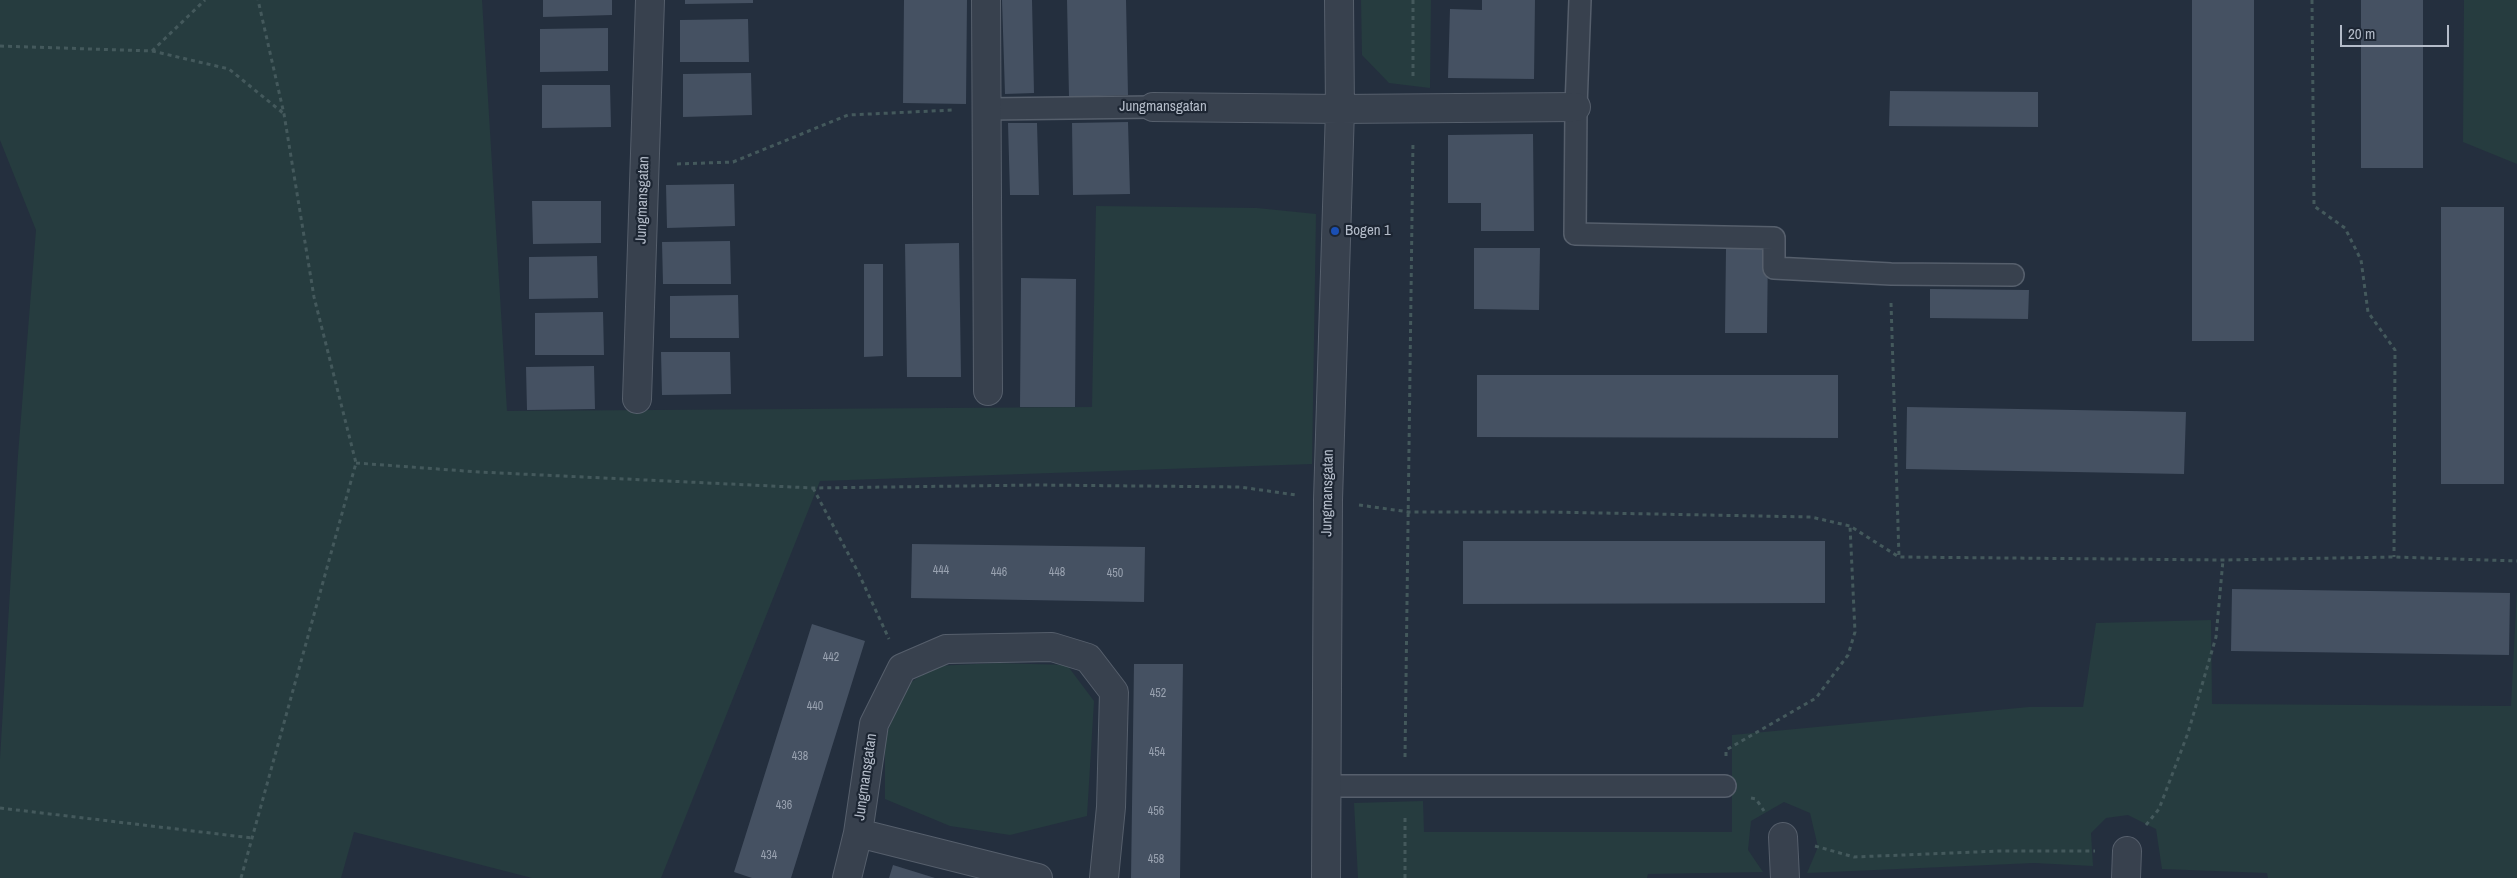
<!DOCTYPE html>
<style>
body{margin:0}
#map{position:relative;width:2517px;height:878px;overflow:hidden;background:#242f3e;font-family:"Archivo Narrow",sans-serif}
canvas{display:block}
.scale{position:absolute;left:2340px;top:25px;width:109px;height:22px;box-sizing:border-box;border:2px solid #b4bcc9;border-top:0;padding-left:6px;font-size:15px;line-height:18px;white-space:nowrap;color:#b4bcc9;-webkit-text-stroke:4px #1d2633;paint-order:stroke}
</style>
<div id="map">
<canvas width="2517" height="878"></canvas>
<div class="scale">20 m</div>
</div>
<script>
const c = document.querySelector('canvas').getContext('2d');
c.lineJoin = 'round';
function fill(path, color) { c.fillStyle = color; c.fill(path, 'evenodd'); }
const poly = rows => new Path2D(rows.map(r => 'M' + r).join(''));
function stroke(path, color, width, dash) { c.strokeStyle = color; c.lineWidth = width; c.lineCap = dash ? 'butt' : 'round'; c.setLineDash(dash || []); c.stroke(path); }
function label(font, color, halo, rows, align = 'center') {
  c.font = font + ' "Archivo Narrow",sans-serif'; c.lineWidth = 4.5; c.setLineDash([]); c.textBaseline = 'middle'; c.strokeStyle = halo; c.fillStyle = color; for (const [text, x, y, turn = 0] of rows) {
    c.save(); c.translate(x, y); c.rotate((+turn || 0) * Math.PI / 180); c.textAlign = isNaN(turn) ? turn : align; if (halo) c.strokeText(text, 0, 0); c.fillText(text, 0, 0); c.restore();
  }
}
fill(poly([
 [0,0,482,0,507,411,1092,407,1096,206,1257,208,1316,214,1312,464,820,481,661,878,532,878,354,832,341,878,0,878,0,759,18,455,36,230,0,140],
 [1361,0,1431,0,1430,88,1389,83,1362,55],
 [2464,0,2517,0,2517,164,2463,142],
 [2517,589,2517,878,2268,878,2267,873,2162,869,2156,829,2128,815,2106,818,2091,833,2093,866,2034,863,1807,873,1818,847,1810,813,1784,802,1751,821,1748,850,1763,872,1648,874,1647,878,1358,878,1354,803,1423,801,1424,832,1732,832,1732,735,2029,707,2083,707,2096,623,2211,620,2212,704,2511,706],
 [997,663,1067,665,1094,701,1087,816,1010,835,950,826,885,799,885,739,904,687,935,666]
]), '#263c3f');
fill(poly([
 [543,0,612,0,612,15,543,17],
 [685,0,753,0,753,3,685,4],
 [904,0,967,0,966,104,903,103],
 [1002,0,1032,0,1034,93,1005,94],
 [1067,0,1126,0,1128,95,1069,97],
 [1482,0,1535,0,1534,79,1448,78,1450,9,1482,10],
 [2192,0,2254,0,2254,341,2192,341],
 [2361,0,2423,0,2423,168,2361,168],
 [748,19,749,62,680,62,680,20],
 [608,28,608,71,540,72,540,29],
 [751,73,752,115,683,117,683,74],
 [542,85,610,85,611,127,542,128],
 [1890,91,2038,92,2038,127,1889,126],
 [1128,122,1130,194,1073,195,1072,123],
 [1008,123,1037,123,1039,195,1010,195],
 [1533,134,1534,231,1481,231,1481,203,1448,203,1448,135],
 [734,184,735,226,667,228,666,185],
 [532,201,601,201,601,243,533,244],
 [2441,207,2504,207,2504,484,2441,484],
 [730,241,731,284,663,284,662,242],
 [959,243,961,377,907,377,905,244],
 [1474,248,1540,248,1539,310,1474,309],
 [1768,248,1767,333,1725,333,1726,249],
 [597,256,598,298,529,299,529,257],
 [864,264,883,264,883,356,864,357],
 [1021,278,1076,279,1075,407,1020,407],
 [1930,289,2029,290,2028,319,1930,318],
 [738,295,739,338,670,338,670,296],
 [603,312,604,355,535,355,535,313],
 [661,352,730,352,731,394,662,395],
 [594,366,595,409,527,410,526,367],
 [1477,375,1838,375,1838,438,1477,437],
 [1907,407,2186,412,2184,474,1906,469],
 [1463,541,1825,541,1825,603,1463,604],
 [912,544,1145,547,1144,602,911,598],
 [2232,589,2510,593,2509,655,2231,651],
 [812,624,865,641,791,878,752,878,734,872],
 [1134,664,1183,664,1180,878,1131,878],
 [893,865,935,878,889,878]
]), '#455162');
const service = poly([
 [1580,0,1576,107,1575,234,1774,238,1774,268,1891,274,2013,275],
 [987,109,1153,107],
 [1325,786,1725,786]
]);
const minor = poly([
 [986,0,988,391],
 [1153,107,1340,109,1576,107],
 [637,399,650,0],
 [1783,837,1785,878],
 [847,878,858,833],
 [1038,878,858,833,874,724,902,668,946,649,1052,647,1088,658,1114,692,1111,807,1104,878],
 [1326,878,1328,500,1340,109,1339,0],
 [2126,878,2127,851]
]);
stroke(service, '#565f6c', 24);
stroke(minor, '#565f6c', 30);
stroke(poly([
 [1413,0,1413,77],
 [2312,0,2314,206,2345,228,2361,260,2368,312,2395,350,2394,557],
 [0,46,152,51,205,0],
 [152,51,229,69,283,113],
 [677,164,733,162,848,115,954,110],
 [1891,303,1899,557],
 [356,463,479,472,813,488,1038,485,1240,487,1296,495],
 [813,488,858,572,889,639],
 [1359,505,1409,512,1548,512,1811,517,1850,526,1899,557,2223,560,2394,557,2517,561],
 [1726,756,1726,750,1816,698,1848,655,1855,632,1850,526],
 [1405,757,1413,141],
 [1751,798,1756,799,1764,811],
 [0,808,252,838],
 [2146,825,2159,809,2188,733,2216,637,2223,560],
 [1815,846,1854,857,2000,851,2095,851],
 [241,878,356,463,314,297,284,114,258,0],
 [1405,878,1405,816]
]), '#44595c', 3, [4, 4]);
stroke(service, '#38414e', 21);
stroke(minor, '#38414e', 28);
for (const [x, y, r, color] of [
 [1335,231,5,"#1a4fb4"]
]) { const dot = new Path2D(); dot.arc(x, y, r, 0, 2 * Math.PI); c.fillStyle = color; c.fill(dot); stroke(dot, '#1d2633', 2); }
label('12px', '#98a1af', null, [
 ["444",941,571],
 ["446",999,573],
 ["448",1057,573],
 ["450",1115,574],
 ["442",831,658],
 ["452",1158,694],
 ["440",815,707],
 ["454",1157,753],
 ["438",800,757],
 ["436",784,806],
 ["456",1156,812],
 ["434",769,856],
 ["458",1156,860]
]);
label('15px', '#b4bcc9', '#1d2633', [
 ["Jungmansgatan",1163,107],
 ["Jungmansgatan",643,200,-88],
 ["Jungmansgatan",1328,493,-89],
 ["Jungmansgatan",866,777,-82]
]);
label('15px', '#b4bcc9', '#1d2633', [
 ["Bogen 1",1345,231]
], 'left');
</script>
